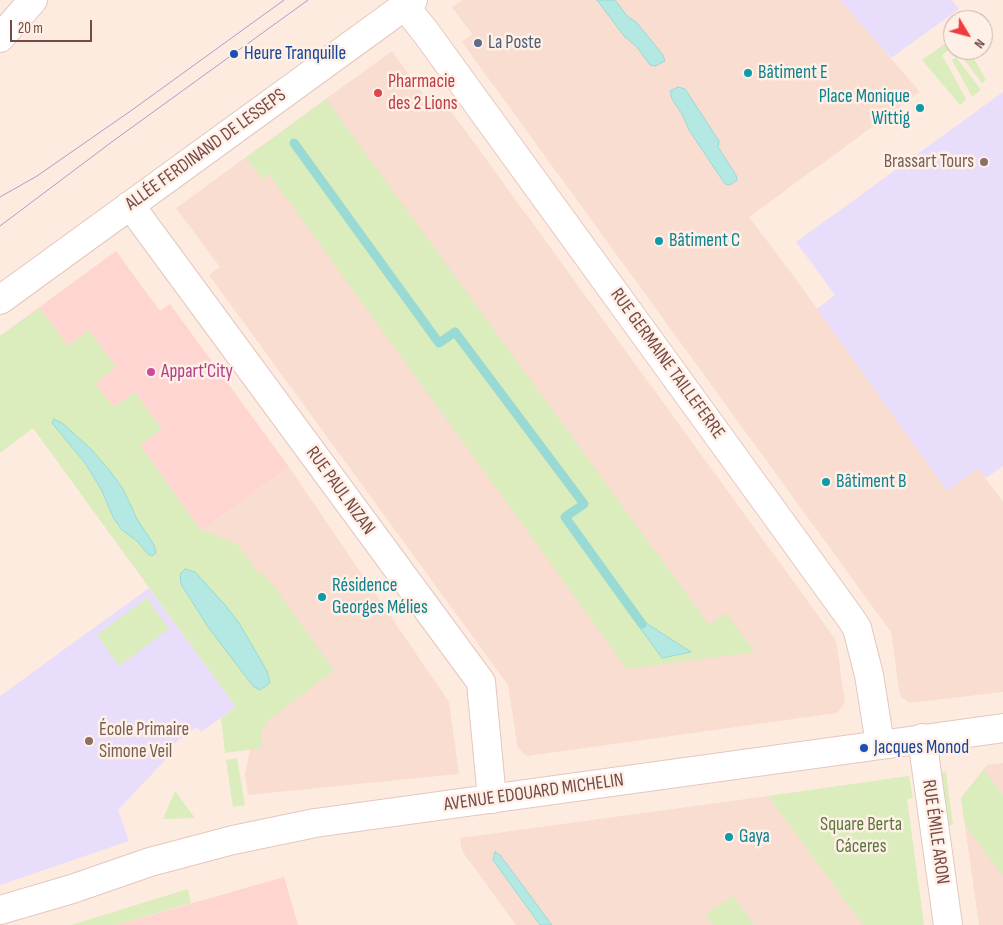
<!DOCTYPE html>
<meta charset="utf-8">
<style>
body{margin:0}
#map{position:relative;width:1003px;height:925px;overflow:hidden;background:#feebdf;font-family:"Sofia Sans Condensed",sans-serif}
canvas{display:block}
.north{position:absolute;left:943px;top:10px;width:50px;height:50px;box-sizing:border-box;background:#fff0e7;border:1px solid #c8aea7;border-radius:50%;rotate:127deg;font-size:14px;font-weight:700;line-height:20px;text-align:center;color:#764b46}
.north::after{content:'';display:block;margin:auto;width:18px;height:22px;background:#f03c3e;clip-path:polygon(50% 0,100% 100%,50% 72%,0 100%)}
.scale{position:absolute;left:10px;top:20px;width:82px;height:22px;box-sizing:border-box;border:2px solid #764b46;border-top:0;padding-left:6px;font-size:15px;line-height:18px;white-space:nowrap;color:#764b46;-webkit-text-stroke:4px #fff0e7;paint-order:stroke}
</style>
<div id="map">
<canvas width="1003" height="925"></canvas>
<div class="north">N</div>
<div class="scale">20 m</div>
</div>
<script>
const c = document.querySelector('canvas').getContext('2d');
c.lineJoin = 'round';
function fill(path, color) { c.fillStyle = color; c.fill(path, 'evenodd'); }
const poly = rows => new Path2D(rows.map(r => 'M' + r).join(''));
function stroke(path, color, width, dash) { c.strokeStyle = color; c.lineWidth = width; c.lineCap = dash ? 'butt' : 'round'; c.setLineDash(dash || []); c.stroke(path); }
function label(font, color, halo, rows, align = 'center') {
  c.font = font + ' "Sofia Sans Condensed",sans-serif'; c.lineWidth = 5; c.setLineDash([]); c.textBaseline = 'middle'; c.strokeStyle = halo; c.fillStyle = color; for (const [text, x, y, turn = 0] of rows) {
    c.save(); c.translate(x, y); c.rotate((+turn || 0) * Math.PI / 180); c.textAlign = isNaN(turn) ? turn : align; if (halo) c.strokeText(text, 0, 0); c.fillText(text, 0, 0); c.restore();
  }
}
fill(poly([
 [462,0,840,0,920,92,749,217,798,282,947,491,978,468,1003,502,1003,692,909,703,900,696,891,632,462,42,472,34,452,7],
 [392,51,435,111,445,104,459,122,836,640,845,703,837,713,527,756,517,747,515,729,508,685,209,275,220,267,176,208],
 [289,467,449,702,459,774,248,795,245,775,250,749,246,721,140,575],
 [1003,763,1003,925,979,925,961,798,987,765],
 [768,796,863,925,516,925,462,851,460,838]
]), '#f8ddd0');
fill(poly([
 [116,251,160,311,170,304,289,467,140,575,0,382,0,336],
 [284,877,298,925,116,925]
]), '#ffd5d2');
fill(poly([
 [840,0,952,0,959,9,891,58],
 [1003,92,1003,466,986,478,978,468,947,491,817,309,835,295,796,242],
 [149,588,236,707,201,732,197,727,167,749,170,755,118,810,129,841,0,885,0,696]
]), '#e8ddfa');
fill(poly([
 [953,38,953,47,942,55,966,99,960,105,922,60],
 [957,50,969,50,986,80,982,83],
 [956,57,981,90,972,97,952,60],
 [326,99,709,625,726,613,755,652,627,669,269,174,263,180,246,158],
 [40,308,68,346,89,330,116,367,95,384,114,407,135,392,162,429,140,445,200,529,237,544,260,575,264,573,334,670,268,721,262,730,262,748,225,753,221,718,236,707,33,428,0,453,0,336],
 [147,598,169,629,119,666,97,635],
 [237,758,245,805,233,807,226,760],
 [984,769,1003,795,1003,876,965,825,961,798],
 [946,772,953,825,945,826,938,773],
 [909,776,913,798,907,799,924,925,863,925,768,796],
 [175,791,195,818,163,819],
 [188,889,191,903,116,925,71,925],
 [733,896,754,925,713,925,705,915]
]), '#dbecbd');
const water = poly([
 [597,0,615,0,627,16,637,23,663,55,665,61,655,66,650,65,637,47,624,36,597,0],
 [678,87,685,89,719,141,718,147,736,175,737,180,730,185,725,184,689,130,682,114,672,99,670,91,678,87],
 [54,419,62,423,91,449,110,471,123,489,137,519,154,545,156,553,152,556,148,554,137,541,122,530,114,519,101,489,85,463,52,423,54,419],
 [185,569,195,572,225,605,239,623,267,671,270,683,260,690,253,686,208,627,181,584,180,574,185,569],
 [646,623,691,652,662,658,638,625,646,623],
 [495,852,500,855,552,925,540,925,493,860,495,852]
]);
fill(water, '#b3e8e3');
stroke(water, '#99dad5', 1);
stroke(poly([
 [294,143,439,343,455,332,584,504,565,517,642,624]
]), '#99dad5', 9);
const minor = poly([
 [405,6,427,34,849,616,857,628,869,675,880,744],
 [0,38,33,0],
 [130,205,481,682,492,799],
 [0,300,413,0],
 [922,738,948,925],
 [0,910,72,889,150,862,233,840,315,823,1003,728]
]);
stroke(minor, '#e4c7be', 30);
stroke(minor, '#fff', 28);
stroke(poly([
 [0,197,37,176,132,110,284,0],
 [0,226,113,141,308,0]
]), '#ab9ec7', 1);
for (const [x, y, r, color] of [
 [478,43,5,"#5c6f8a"],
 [234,54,5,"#1a4fb4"],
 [748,73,5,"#0f9aa8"],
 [378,93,5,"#e0444e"],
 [920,108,5,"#0f9aa8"],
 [984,162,5,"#8d6e63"],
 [659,241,5,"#0f9aa8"],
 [151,372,5,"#d1479c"],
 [826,482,5,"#0f9aa8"],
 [322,597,5,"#0f9aa8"],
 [89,741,5,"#8d6e63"],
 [864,748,5,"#1a4fb4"],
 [729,837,5,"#0f9aa8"]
]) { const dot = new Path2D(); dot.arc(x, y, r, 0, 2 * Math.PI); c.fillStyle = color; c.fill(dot); stroke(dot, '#fff0e7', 2); }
label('19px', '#4e5e75', '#fff0e7', [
 ["La Poste",488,43]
], 'left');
label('19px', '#164399', '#fff0e7', [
 ["Heure Tranquille",244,54],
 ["Jacques Monod",874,748]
], 'left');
label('19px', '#0d838f', '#fff0e7', [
 ["Bâtiment E",758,73],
 ["Place Monique",910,97,"right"],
 ["Wittig",910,119,"right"],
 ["Bâtiment C",669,241],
 ["Bâtiment B",836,482],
 ["Résidence",332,586],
 ["Georges Mélies",332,608],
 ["Gaya",739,837]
], 'left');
label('19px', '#be3a42', '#fff0e7', [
 ["Pharmacie",388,82],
 ["des 2 Lions",388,104]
], 'left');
label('19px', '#764b46', '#fff0e7', [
 ["ALLÉE FERDINAND DE LESSEPS",206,150,-36],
 ["RUE GERMAINE TAILLEFERRE",667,364,54],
 ["RUE PAUL NIZAN",340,491,54],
 ["AVENUE EDOUARD MICHELIN",534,793,-8],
 ["RUE ÉMILE ARON",935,832,82]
]);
label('19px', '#785e54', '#fff0e7', [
 ["Brassart Tours",974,162],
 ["École Primaire",99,730,"left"],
 ["Simone Veil",99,752,"left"]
], 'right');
label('19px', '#b23c85', '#fff0e7', [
 ["Appart'City",161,372]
], 'left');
label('19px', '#5a763b', '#fff0e7', [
 ["Square Berta",861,825],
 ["Cáceres",861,847]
]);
</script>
